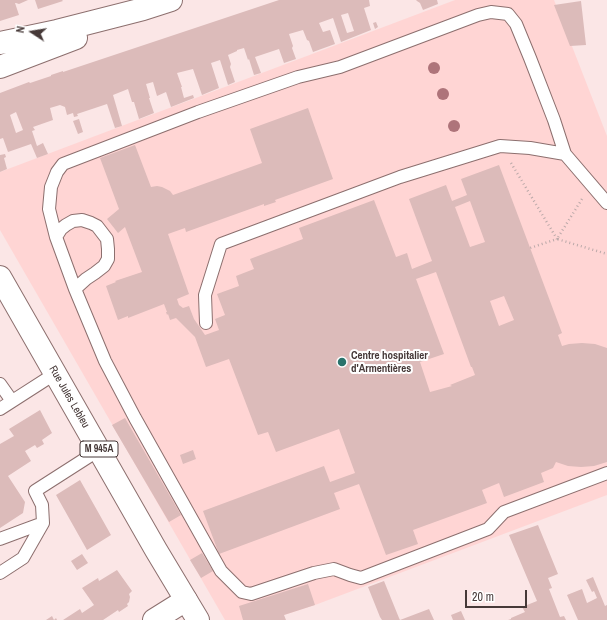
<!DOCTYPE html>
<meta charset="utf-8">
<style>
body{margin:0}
#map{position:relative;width:607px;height:620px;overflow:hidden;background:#fbe6e6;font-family:"Archivo Narrow",sans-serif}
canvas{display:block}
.north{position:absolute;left:12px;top:12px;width:40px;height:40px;-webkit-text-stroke:3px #fff;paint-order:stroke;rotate:282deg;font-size:11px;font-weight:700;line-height:16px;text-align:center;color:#463938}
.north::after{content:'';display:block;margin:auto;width:14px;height:18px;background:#463938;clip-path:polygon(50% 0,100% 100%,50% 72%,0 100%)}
.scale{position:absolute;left:465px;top:590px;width:62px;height:18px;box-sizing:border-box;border:2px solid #463938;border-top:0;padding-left:5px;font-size:12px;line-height:14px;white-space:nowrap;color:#463938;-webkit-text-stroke:3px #fff;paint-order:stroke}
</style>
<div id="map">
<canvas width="607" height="620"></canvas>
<div class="north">N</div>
<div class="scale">20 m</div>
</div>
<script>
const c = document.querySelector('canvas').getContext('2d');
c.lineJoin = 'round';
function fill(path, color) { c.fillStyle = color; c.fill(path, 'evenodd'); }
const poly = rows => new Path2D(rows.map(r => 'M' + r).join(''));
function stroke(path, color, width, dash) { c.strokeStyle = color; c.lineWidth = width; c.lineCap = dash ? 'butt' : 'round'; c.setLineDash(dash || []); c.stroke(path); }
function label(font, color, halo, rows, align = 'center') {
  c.font = font + ' "Archivo Narrow",sans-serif'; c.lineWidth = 4; c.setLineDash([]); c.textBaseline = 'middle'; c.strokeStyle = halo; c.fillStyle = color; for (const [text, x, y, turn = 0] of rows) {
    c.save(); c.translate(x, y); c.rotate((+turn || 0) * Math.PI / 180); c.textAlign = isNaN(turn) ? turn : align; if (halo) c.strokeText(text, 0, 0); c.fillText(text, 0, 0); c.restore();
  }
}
fill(poly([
 [455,0,554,0,607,136,607,495,315,605,284,615,270,620,225,620,0,230,0,172]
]), '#ffd5d4');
fill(poly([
 [0,0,28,0,19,4,16,3,15,3,19,15,0,21],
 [35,0,62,0,63,1,38,9],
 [279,0,369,0,370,6,364,8,371,30,341,42,333,18,319,23,323,32,330,30,335,44,313,52,309,41,307,40,303,30,289,34,293,46,292,48,296,59,284,63,279,49,255,57,261,73,254,75,249,59,248,60,244,48,237,50,237,51,228,55,231,64,230,67,235,82,228,85,220,60,211,63,219,88,202,95,193,69,177,73,182,87,181,87,184,98,193,95,194,98,171,107,166,92,157,96,153,82,146,84,150,98,149,98,154,113,139,119,134,102,132,102,128,89,113,95,122,126,115,128,107,104,77,114,78,116,74,117,73,113,67,115,65,107,60,105,50,108,53,120,33,127,35,130,32,131,37,146,43,143,48,154,37,158,31,144,8,152,3,138,0,139,0,93,29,82,30,83,51,76,51,75,63,71,63,72],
 [348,13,354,31,347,33,341,15],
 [16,112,23,130,16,133,10,115],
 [416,0,437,0,438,4,423,10,420,3,417,1],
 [581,1,586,45,570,46,554,5],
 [376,22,378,27,375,29,373,23],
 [308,108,333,179,275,200,276,202,264,206,264,204,186,232,185,228,168,234,189,294,177,299,179,305,183,308,189,306,194,319,205,335,219,330,215,319,225,315,217,294,239,286,236,276,254,269,250,259,303,239,299,228,374,200,396,257,407,253,412,269,432,261,409,199,446,185,452,201,467,195,461,179,499,165,562,333,558,335,562,346,569,344,582,343,595,344,607,348,607,462,594,466,581,467,568,466,556,462,553,468,541,473,544,482,504,497,499,483,482,490,487,503,413,530,418,544,386,555,359,484,334,493,340,509,219,554,203,511,324,466,330,482,355,473,339,429,276,452,268,432,258,435,229,359,206,367,195,337,176,318,170,320,168,314,167,315,166,312,167,312,164,304,128,318,128,316,118,320,106,286,116,282,115,281,142,272,125,227,118,233,107,219,119,209,100,158,135,145,151,187,157,186,162,187,170,191,173,195,262,163,250,129],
 [470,201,485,242,470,247,455,207],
 [436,272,471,367,472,367,475,375,450,385,452,386,430,392,420,362,444,354,416,279],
 [504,296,514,320,499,326,490,301],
 [79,119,83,132,78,134,73,121],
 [5,154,6,157,4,158,7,169,0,172,0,155],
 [40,410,52,433,42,440,44,444,37,448,35,445,25,451,31,461,8,476,25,502,23,513,0,528,0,444,14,436,9,429],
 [125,418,181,515,169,522,112,425],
 [193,450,196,459,183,464,180,455],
 [80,480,111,535,87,550,56,495],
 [538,525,558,574,548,578,552,588,549,589,560,617,564,616,566,620,508,620,511,619,511,618,525,612,522,607,537,601,509,535],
 [202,553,213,571,201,578,190,560],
 [82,554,88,563,77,570,71,561],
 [117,570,132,591,129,594,130,597,129,602,127,604,128,606,119,612,118,610,103,620,63,620,80,609,82,613,94,605,82,588,98,578,99,581],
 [593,577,605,606,607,605,607,620,578,620,567,595,582,589,587,603,597,598,594,591,592,592,586,580],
 [384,581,399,618,400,620,382,620,380,617,368,587],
 [308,584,315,605,284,615,286,620,243,620,239,606],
 [429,609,434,620,400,620],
 [461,611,465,620,453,620,451,615],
 [52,616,54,620,56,618,57,620,46,620]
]), '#dcbbba');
const lane = poly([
 [56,237,61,229,66,225,73,221,82,220,91,223,97,226,107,239,108,249,108,259,104,266,95,273,86,279,75,289,56,237,49,209,51,187,57,172,63,164,198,112,298,77,340,67,478,15,491,12,508,14,516,24,530,58,554,120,565,154,607,203],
 [75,289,105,361,135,418,221,571,242,592,251,594,314,573,334,569,350,575,361,578,488,529,504,512,607,473],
 [206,323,205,295,221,244,400,177,500,146,530,148,565,154],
 [0,384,12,401],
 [0,409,56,373],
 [0,539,43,523],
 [0,573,23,558,43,523,42,505,35,491,99,450]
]);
const street = poly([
 [154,620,186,600]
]);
const secondary = poly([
 [0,43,57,31,143,9,171,0],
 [0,67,76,38]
]);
const primary = poly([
 [0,277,156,550,198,620]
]);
stroke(lane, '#8c6f6e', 14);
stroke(street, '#8c6f6e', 24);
stroke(secondary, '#8c6f6e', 24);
stroke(primary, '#8c6f6e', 24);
stroke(poly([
 [511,163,557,239,530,248],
 [582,199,557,239,607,254]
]), '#bba9a9', 2.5, [1, 3]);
stroke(lane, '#fff', 12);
stroke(street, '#fff', 22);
stroke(secondary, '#fff', 22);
stroke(primary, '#fff', 22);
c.fillStyle = '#ae747a';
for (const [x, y] of [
 [434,68],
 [443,94],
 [454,126]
]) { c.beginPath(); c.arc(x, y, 6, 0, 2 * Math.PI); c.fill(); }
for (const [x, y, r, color] of [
 [342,362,5,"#2a736c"]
]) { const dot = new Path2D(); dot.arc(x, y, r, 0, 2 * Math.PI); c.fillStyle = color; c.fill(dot); stroke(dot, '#fff', 1.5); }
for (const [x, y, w] of [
 [99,449,38]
]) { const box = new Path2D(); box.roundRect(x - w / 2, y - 8, w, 16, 3); c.fillStyle = '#fff'; c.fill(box); stroke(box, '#463938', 1); }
label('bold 10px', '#463938', null, [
 ["M 945A",99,449]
]);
label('bold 11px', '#463938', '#fff', [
 ["Centre hospitalier",351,356],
 ["d'Armentières",351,369]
], 'left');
label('11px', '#463938', '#fff', [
 ["Rue Jules Lebleu",69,397,60]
]);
</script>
